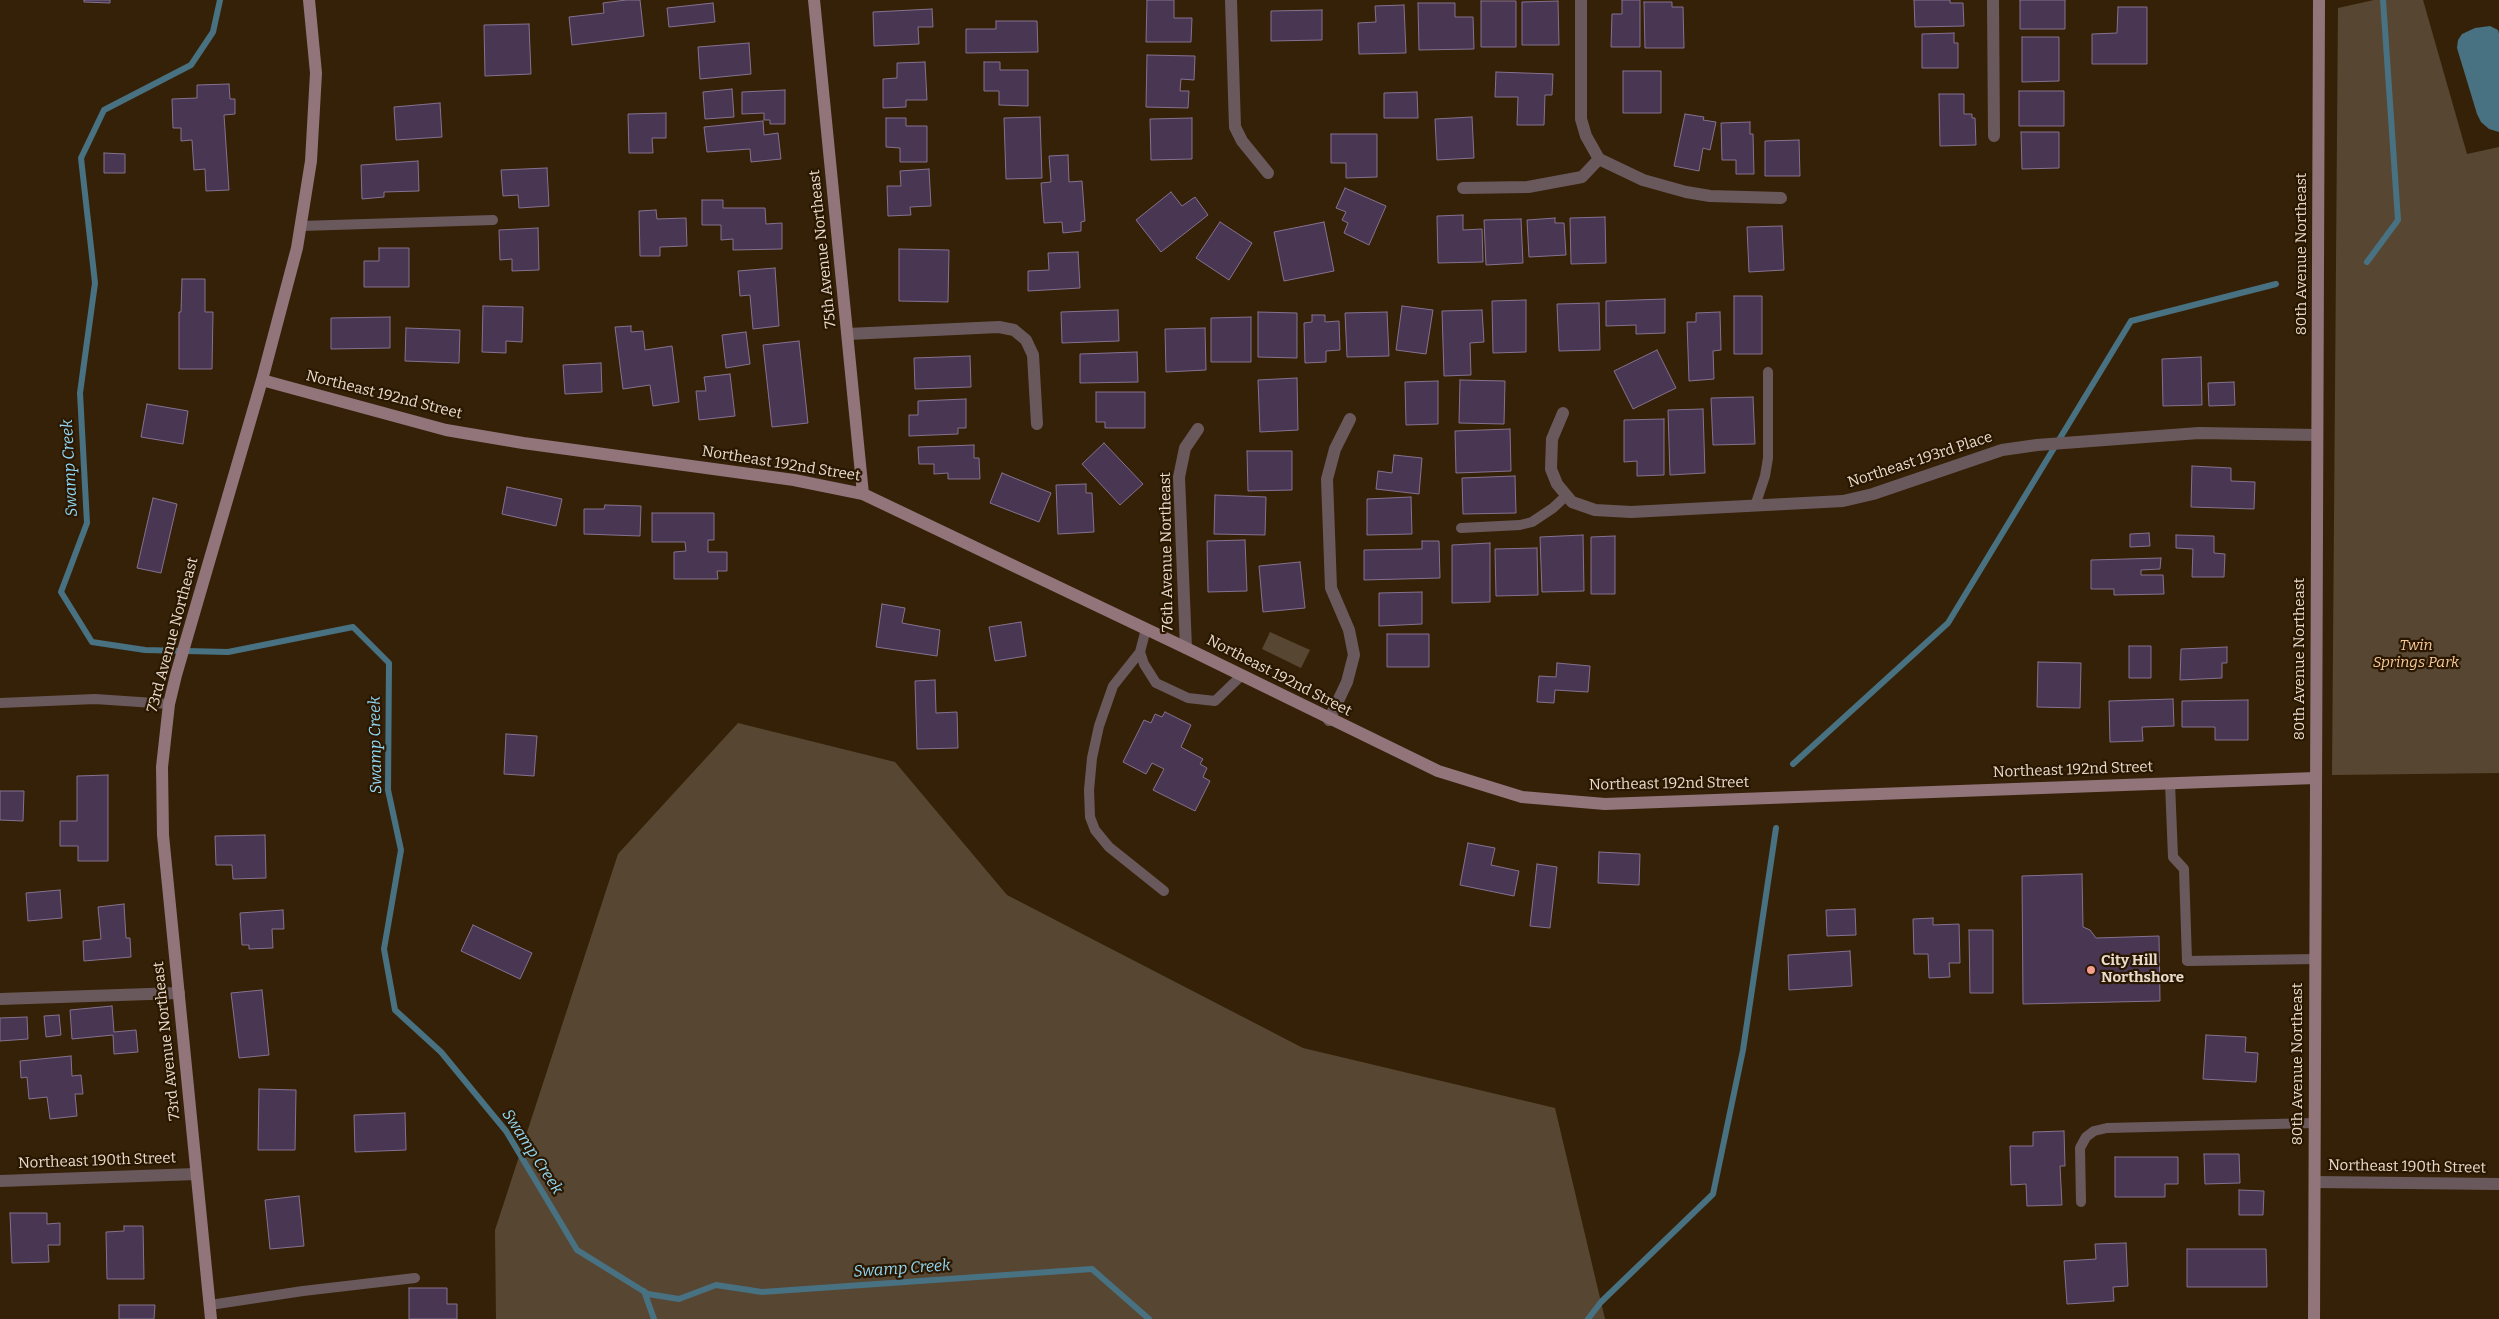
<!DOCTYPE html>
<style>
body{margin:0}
canvas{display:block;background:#352107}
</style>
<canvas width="2499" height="1319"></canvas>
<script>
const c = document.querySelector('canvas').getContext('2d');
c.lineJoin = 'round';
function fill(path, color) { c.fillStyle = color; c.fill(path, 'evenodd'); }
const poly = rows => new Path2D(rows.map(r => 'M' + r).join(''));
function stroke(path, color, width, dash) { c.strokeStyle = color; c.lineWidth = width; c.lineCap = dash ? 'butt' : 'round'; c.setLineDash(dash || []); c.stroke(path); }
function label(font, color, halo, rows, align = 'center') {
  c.font = font + ' Bitter,serif'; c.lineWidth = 4.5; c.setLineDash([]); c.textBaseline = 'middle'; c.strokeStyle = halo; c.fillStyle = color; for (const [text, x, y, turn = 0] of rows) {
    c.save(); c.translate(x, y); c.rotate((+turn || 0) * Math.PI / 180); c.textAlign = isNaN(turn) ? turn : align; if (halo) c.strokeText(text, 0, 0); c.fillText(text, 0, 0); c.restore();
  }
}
fill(poly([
 [2374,0,2423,0,2467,154,2499,147,2499,773,2332,775,2338,8],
 [1270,632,1310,650,1301,668,1262,649],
 [738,723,895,762,1007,895,1303,1048,1555,1108,1605,1319,496,1319,495,1230,618,854]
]), '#574632');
fill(poly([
 [2490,26,2498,30,2499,34,2499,132,2489,129,2481,122,2477,114,2457,48,2458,40,2462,34,2475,28]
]), '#487181');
stroke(poly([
 [220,0,213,32,191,65,104,110,81,158,95,283,80,393,87,523,61,592,92,642,145,650,228,652,353,627,389,663,388,790,401,850,384,949,395,1010,441,1052,506,1131,577,1250,648,1294,679,1299,716,1285,762,1292,1092,1269,1149,1319],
 [2367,262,2398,220,2383,0],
 [1793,764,1948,623,2131,321,2276,284],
 [644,1291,654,1319],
 [1588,1319,1601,1302,1713,1194,1743,1050,1776,828]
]), '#487181', 6);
const building = poly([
 [84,0,110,0,110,3,84,2,84,0],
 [626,0,640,0,644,36,572,45,569,17,604,13,603,3,626,0],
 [1147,0,1174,0,1174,18,1192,18,1191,42,1146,42,1147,0],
 [1622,0,1640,0,1640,47,1611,47,1612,14,1622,14,1622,0],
 [1914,0,1950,0,1950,3,1963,3,1964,26,1915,27,1914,0],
 [2020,0,2065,0,2065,29,2020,29,2020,0],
 [1481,1,1516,1,1516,47,1481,47,1481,1],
 [1558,1,1559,45,1522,45,1522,2,1558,1],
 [1644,2,1672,2,1672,7,1683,7,1684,48,1645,48,1644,2],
 [713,3,715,22,669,27,667,8,713,3],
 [1418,3,1455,3,1455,17,1473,17,1474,49,1419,50,1418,3],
 [1404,5,1406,53,1359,54,1358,23,1376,22,1375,6,1404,5],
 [2118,7,2147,7,2147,64,2092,64,2092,34,2117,33,2118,7],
 [932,9,933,27,918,27,919,44,874,46,873,12,932,9],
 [1322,10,1322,40,1271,41,1271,11,1322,10],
 [996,21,1037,21,1038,52,966,53,966,29,996,29,996,21],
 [529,24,531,74,485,76,484,25,529,24],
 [1954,33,1954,43,1958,43,1958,68,1922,68,1922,34,1954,33],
 [2022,37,2059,37,2059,81,2022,82,2022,37],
 [749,43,751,74,700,79,698,47,749,43],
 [1147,55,1195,56,1194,80,1181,79,1180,91,1189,91,1188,108,1146,107,1147,55],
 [925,62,927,100,906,100,906,107,883,108,883,79,897,78,897,63,925,62],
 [984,62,1000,62,1000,70,1028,70,1028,106,999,105,999,91,984,91,984,62],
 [1623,71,1661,71,1661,113,1623,113,1623,71],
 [1496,72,1553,74,1552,95,1545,95,1544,125,1517,125,1518,97,1495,97,1496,72],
 [229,84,230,99,235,99,235,114,224,115,229,190,206,191,205,169,194,170,192,140,181,141,181,128,173,128,172,99,197,98,197,85,229,84],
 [732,89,734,117,705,119,703,92,732,89],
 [785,90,785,124,770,124,770,120,764,120,764,113,742,114,742,92,785,90],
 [2019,91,2064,91,2064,126,2019,126,2019,91],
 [1417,92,1418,118,1384,118,1384,93,1417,92],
 [1939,94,1964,94,1964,114,1972,114,1972,118,1975,118,1976,145,1940,146,1939,94],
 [440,103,442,137,396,140,394,107,440,103],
 [666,113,666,138,652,138,653,153,629,153,628,114,666,113],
 [1685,114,1704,117,1703,120,1716,122,1710,150,1703,148,1699,171,1674,166,1685,114],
 [1040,117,1042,178,1006,179,1004,118,1040,117],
 [1472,117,1474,158,1437,160,1435,119,1472,117],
 [886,118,906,118,906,126,927,126,927,162,900,162,900,148,886,147,886,118],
 [1192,118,1192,159,1151,160,1150,119,1192,118],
 [763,121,764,135,778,133,781,159,751,162,750,149,707,152,704,127,763,121],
 [1750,122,1750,134,1753,134,1754,174,1736,174,1736,160,1722,160,1721,123,1750,122],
 [2021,132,2059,132,2059,168,2022,169,2021,132],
 [1331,134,1377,134,1377,177,1346,178,1346,163,1331,163,1331,134],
 [1799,140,1800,176,1765,176,1765,141,1799,140],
 [104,153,125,154,125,173,104,173,104,153],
 [1068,155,1069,182,1082,181,1085,221,1081,222,1081,231,1063,233,1062,222,1044,223,1041,183,1051,182,1049,156,1068,155],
 [418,161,419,191,384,192,384,197,362,199,361,165,418,161],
 [547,168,549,206,519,208,518,195,503,196,501,170,547,168],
 [929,169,931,206,910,207,911,215,888,216,887,186,901,186,900,171,929,169],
 [1345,188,1386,206,1369,245,1344,233,1348,223,1342,220,1346,212,1336,208,1345,188],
 [1171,192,1182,206,1195,197,1208,215,1161,252,1136,220,1171,192],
 [702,200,723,200,723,208,765,208,766,224,782,223,782,249,733,250,733,239,721,240,721,225,702,225,702,200],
 [656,210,657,219,686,218,687,246,660,247,660,256,640,256,639,211,656,210],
 [1463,215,1463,230,1482,229,1483,262,1438,263,1437,216,1463,215],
 [1605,217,1606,263,1571,264,1570,218,1605,217],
 [1555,218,1555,223,1564,223,1566,255,1529,257,1527,220,1555,218],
 [1521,219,1523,263,1486,265,1484,220,1521,219],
 [1220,222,1252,243,1229,280,1196,258,1220,222],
 [1324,222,1334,271,1284,281,1274,232,1324,222],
 [1782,226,1784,270,1749,272,1747,227,1782,226],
 [538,228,539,270,512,271,512,259,500,260,499,230,538,228],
 [379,248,409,248,409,287,364,287,364,261,379,261,379,248],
 [899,249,949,250,948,302,899,301,899,249],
 [1078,252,1080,288,1028,291,1028,271,1049,270,1048,253,1078,252],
 [775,268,779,326,753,329,750,295,740,296,738,271,775,268],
 [182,279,205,279,205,312,213,312,212,369,179,369,179,312,181,312,182,279],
 [1734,296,1762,296,1762,354,1734,354,1734,296],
 [1665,299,1665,333,1636,334,1636,325,1606,326,1606,301,1665,299],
 [1526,300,1526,352,1493,353,1492,301,1526,300],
 [1599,303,1600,350,1559,351,1557,304,1599,303],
 [483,306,523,307,522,342,506,341,506,353,482,352,483,306],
 [1402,306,1433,310,1426,354,1396,350,1402,306],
 [1118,310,1119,341,1062,343,1061,312,1118,310],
 [1482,310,1484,342,1470,343,1471,375,1444,376,1442,311,1482,310],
 [1258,312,1297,313,1297,358,1258,357,1258,312],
 [1387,312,1389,356,1347,357,1345,313,1387,312],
 [1720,312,1721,350,1713,351,1714,379,1689,381,1687,322,1696,322,1696,313,1720,312],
 [1312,315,1325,315,1325,322,1339,321,1340,350,1326,351,1326,362,1305,363,1304,323,1312,322,1312,315],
 [390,317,390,348,331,349,331,318,390,317],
 [1251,317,1251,362,1211,362,1211,318,1251,317],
 [631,326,631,332,643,331,645,350,672,346,679,402,653,406,650,385,623,389,615,327,631,326],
 [406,328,460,330,459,363,405,361,406,328],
 [1205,328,1206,370,1166,372,1165,329,1205,328],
 [746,332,750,364,726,368,722,335,746,332],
 [799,341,808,423,772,427,763,345,799,341],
 [1657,350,1676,388,1633,409,1614,371,1657,350],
 [1137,352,1138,382,1080,383,1080,354,1137,352],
 [970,356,971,387,915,389,914,358,970,356],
 [2201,357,2202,405,2163,406,2162,359,2201,357],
 [601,363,602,392,565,394,563,365,601,363],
 [730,374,735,416,699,420,696,391,706,391,704,377,730,374],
 [1297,378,1298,430,1260,432,1258,380,1297,378],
 [1460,380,1505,381,1504,424,1459,423,1460,380],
 [1438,381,1438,424,1406,425,1405,382,1438,381],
 [2234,382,2235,405,2209,406,2208,383,2234,382],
 [1096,392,1145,392,1145,428,1105,428,1105,422,1096,422,1096,392],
 [1753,397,1755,444,1713,445,1711,398,1753,397],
 [966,399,966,428,958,428,958,434,909,436,909,415,918,415,918,401,966,399],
 [147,404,188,411,183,444,141,437,147,404],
 [1703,409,1705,473,1670,475,1668,410,1703,409],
 [1664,419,1664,475,1637,476,1637,461,1624,462,1624,420,1664,419],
 [1510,429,1511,471,1456,473,1455,431,1510,429],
 [1104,443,1143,484,1120,505,1082,464,1104,443],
 [974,445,974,458,979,458,980,479,948,479,948,473,934,474,934,464,919,464,918,447,974,445],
 [1247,451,1292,451,1292,490,1248,491,1247,451],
 [1394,455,1422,458,1419,494,1376,489,1378,471,1392,473,1394,455],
 [2192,466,2231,468,2231,481,2255,482,2254,509,2191,507,2192,466],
 [1002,473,1051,493,1039,522,990,503,1002,473],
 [1515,476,1516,513,1463,514,1462,478,1515,476],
 [1086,484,1086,493,1092,493,1094,532,1058,534,1056,485,1086,484],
 [507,487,562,499,556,526,502,514,507,487],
 [1215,495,1266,497,1265,535,1214,534,1215,495],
 [1411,497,1412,534,1367,535,1367,499,1411,497],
 [153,498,177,504,161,573,137,568,153,498],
 [605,505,641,506,640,536,584,534,584,509,604,509,605,505],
 [652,513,714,513,714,540,708,540,708,552,727,552,727,571,717,571,718,579,674,579,674,552,686,551,685,542,652,542,652,513],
 [2149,533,2150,546,2130,547,2130,534,2149,533],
 [1583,535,1584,591,1542,592,1540,537,1583,535],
 [2176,535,2214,536,2214,553,2225,554,2224,577,2192,577,2193,549,2176,548,2176,535],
 [1615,536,1615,594,1591,594,1591,537,1615,536],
 [1245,540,1247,591,1208,592,1207,541,1245,540],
 [1422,541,1439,541,1440,578,1364,580,1364,550,1422,549,1422,541],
 [1490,543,1490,602,1452,603,1452,545,1490,543],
 [1537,548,1538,595,1496,596,1495,549,1537,548],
 [2161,558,2160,569,2141,570,2141,575,2163,575,2164,594,2114,595,2114,589,2091,589,2091,560,2161,558],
 [1300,562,1305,608,1263,612,1259,566,1300,562],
 [1422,592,1422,624,1379,626,1379,593,1422,592],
 [882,604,905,608,902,623,940,630,937,656,876,647,882,604],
 [1021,622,1026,656,995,661,989,627,1021,622],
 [1387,634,1429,634,1429,667,1387,667,1387,634],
 [2129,646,2151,646,2151,678,2129,678,2129,646],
 [2227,647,2227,663,2222,663,2222,678,2180,680,2181,649,2227,647],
 [2038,662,2081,663,2080,708,2037,707,2038,662],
 [1557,663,1590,666,1588,692,1555,690,1554,703,1537,702,1539,676,1556,677,1557,663],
 [935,680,936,713,957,712,958,748,917,749,915,681,935,680],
 [2173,699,2174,726,2142,727,2143,741,2110,742,2109,701,2173,699],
 [2248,700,2248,740,2215,740,2215,727,2182,727,2182,701,2248,700],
 [1165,712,1191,725,1181,747,1203,759,1200,764,1207,768,1203,777,1210,781,1195,811,1153,790,1164,769,1152,763,1146,774,1123,762,1144,720,1151,723,1155,714,1162,717,1165,712],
 [506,734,537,736,534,776,504,774,506,734],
 [108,775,108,861,78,861,78,846,60,846,60,821,77,821,77,776,108,775],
 [0,791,24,791,23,821,0,820,0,791],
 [265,835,266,878,233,879,232,865,216,865,215,836,265,835],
 [1468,843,1495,848,1491,865,1519,871,1514,896,1460,885,1468,843],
 [1599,852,1640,854,1639,885,1598,883,1599,852],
 [1537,864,1557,867,1550,928,1530,926,1537,864],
 [2082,874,2083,927,2090,930,2096,938,2159,936,2160,1001,2023,1004,2022,876,2082,874],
 [60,890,62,918,28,921,26,893,60,890],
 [124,904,126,938,130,938,131,957,84,961,83,941,101,939,98,907,124,904],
 [1855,909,1856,935,1827,936,1826,910,1855,909],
 [283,910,284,929,272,929,273,948,249,949,249,945,242,945,240,913,283,910],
 [1933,918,1933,925,1959,924,1960,963,1949,963,1950,977,1929,978,1928,954,1914,954,1913,919,1933,918],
 [473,925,532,953,520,979,461,951,473,925],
 [1969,930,1993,930,1993,993,1970,993,1969,930],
 [1850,951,1852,986,1789,990,1788,955,1850,951],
 [262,990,269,1055,239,1058,231,993,262,990],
 [112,1006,114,1032,136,1030,138,1052,114,1054,113,1035,72,1039,70,1010,112,1006],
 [59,1015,61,1035,46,1037,44,1016,59,1015],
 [27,1017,28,1039,0,1041,0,1018,27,1017],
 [2206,1035,2246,1037,2245,1052,2258,1053,2256,1082,2203,1079,2206,1035],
 [71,1056,72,1076,81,1075,83,1094,75,1094,77,1116,50,1119,47,1097,29,1099,27,1077,21,1078,20,1061,71,1056],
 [259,1089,296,1090,295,1150,258,1150,259,1089],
 [405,1113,406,1150,355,1152,354,1115,405,1113],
 [2064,1131,2065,1166,2060,1166,2062,1205,2027,1206,2026,1184,2011,1185,2010,1146,2033,1146,2033,1132,2064,1131],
 [2204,1154,2239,1154,2240,1183,2205,1184,2204,1154],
 [2115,1157,2178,1157,2178,1184,2165,1184,2165,1197,2115,1197,2115,1157],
 [2239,1190,2264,1191,2263,1215,2239,1215,2239,1190],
 [299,1196,304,1246,270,1249,265,1200,299,1196],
 [10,1213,47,1213,47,1224,60,1223,60,1245,48,1245,49,1262,12,1263,10,1213],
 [124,1226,143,1226,144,1279,107,1279,106,1232,124,1231,124,1226],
 [2126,1243,2128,1286,2113,1287,2114,1301,2067,1304,2064,1261,2096,1259,2095,1244,2126,1243],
 [2187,1249,2266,1249,2267,1287,2187,1287,2187,1249],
 [409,1288,447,1288,447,1304,457,1304,457,1319,409,1319,409,1288],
 [119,1305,155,1305,154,1319,119,1319,119,1305]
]);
fill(building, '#483652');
stroke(building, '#84718f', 1);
stroke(poly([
 [301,226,493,220],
 [1755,506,1765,476,1768,458,1768,372],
 [1461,528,1520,525,1532,522,1553,508,1567,495],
 [1146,629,1140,652,1144,664,1156,683,1188,698,1215,701,1241,676],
 [1140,652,1113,686,1099,726,1092,758,1089,790,1090,817,1095,830,1109,847,1164,891],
 [0,703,95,699,169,704],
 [2170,783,2173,857,2184,869,2187,961,2315,959],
 [2081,1202,2080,1148,2086,1137,2094,1131,2107,1128,2315,1123],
 [210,1305,303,1291,415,1278]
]), '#6a595c', 10);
stroke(poly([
 [1231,0,1235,127,1242,141,1268,173],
 [1581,0,1581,119,1586,136,1599,159,1643,180,1686,192,1710,196,1781,198],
 [1993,0,1994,136],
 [1463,188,1528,187,1582,177,1599,159],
 [848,334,999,327,1014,330,1026,340,1033,355,1037,424],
 [1563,413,1552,439,1551,469,1557,484,1572,502,1595,510,1631,512,1843,501,1873,494,2002,450,2037,445,2199,433,2317,435],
 [1186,648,1179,477,1185,448,1198,429],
 [1329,720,1347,682,1354,655,1349,630,1331,588,1327,479,1335,449,1350,419],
 [0,999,179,993],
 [0,1181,196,1174],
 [2315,1182,2499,1184]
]), '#6a595c', 12);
stroke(poly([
 [814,0,863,494],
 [262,380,446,430,523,443,794,480,863,494,1186,648,1438,771,1522,797,1605,804,2315,778],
 [211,1319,163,835,162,767,169,704,176,675,262,380,297,248,311,161,316,73,309,0],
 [2314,1319,2319,0]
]), '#91757b', 12);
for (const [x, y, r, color] of [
 [2091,970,5,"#f59d8e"]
]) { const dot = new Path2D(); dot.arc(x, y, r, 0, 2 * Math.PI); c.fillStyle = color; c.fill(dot); stroke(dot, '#2a1700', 2); }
label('15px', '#e9dcce', '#2a1700', [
 ["75th Avenue Northeast",823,249,-96],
 ["80th Avenue Northeast",2302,254,-90],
 ["Northeast 192nd Street",384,395,14],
 ["Northeast 193rd Place",1920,460,-18],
 ["Northeast 192nd Street",781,464,9],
 ["76th Avenue Northeast",1167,552,-91],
 ["73rd Avenue Northeast",173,635,-75],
 ["80th Avenue Northeast",2300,659,-90],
 ["Northeast 192nd Street",1279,676,27],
 ["Northeast 192nd Street",2073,770,-2],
 ["Northeast 192nd Street",1669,784,-1],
 ["73rd Avenue Northeast",167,1041,-96],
 ["80th Avenue Northeast",2298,1064,-90],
 ["Northeast 190th Street",97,1161,-2],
 ["Northeast 190th Street",2407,1167,1]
]);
label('italic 15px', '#f8cb99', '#2a1700', [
 ["Twin",2416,646],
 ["Springs Park",2416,663]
]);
label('bold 15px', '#e9dcce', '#2a1700', [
 ["City Hill",2101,961],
 ["Northshore",2101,978]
], 'left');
label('italic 16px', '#91d9f6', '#2a1700', [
 ["Swamp Creek",70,468,-93],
 ["Swamp Creek",376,745,-91],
 ["Swamp Creek",532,1152,57],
 ["Swamp Creek",902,1269,-4]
]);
</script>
